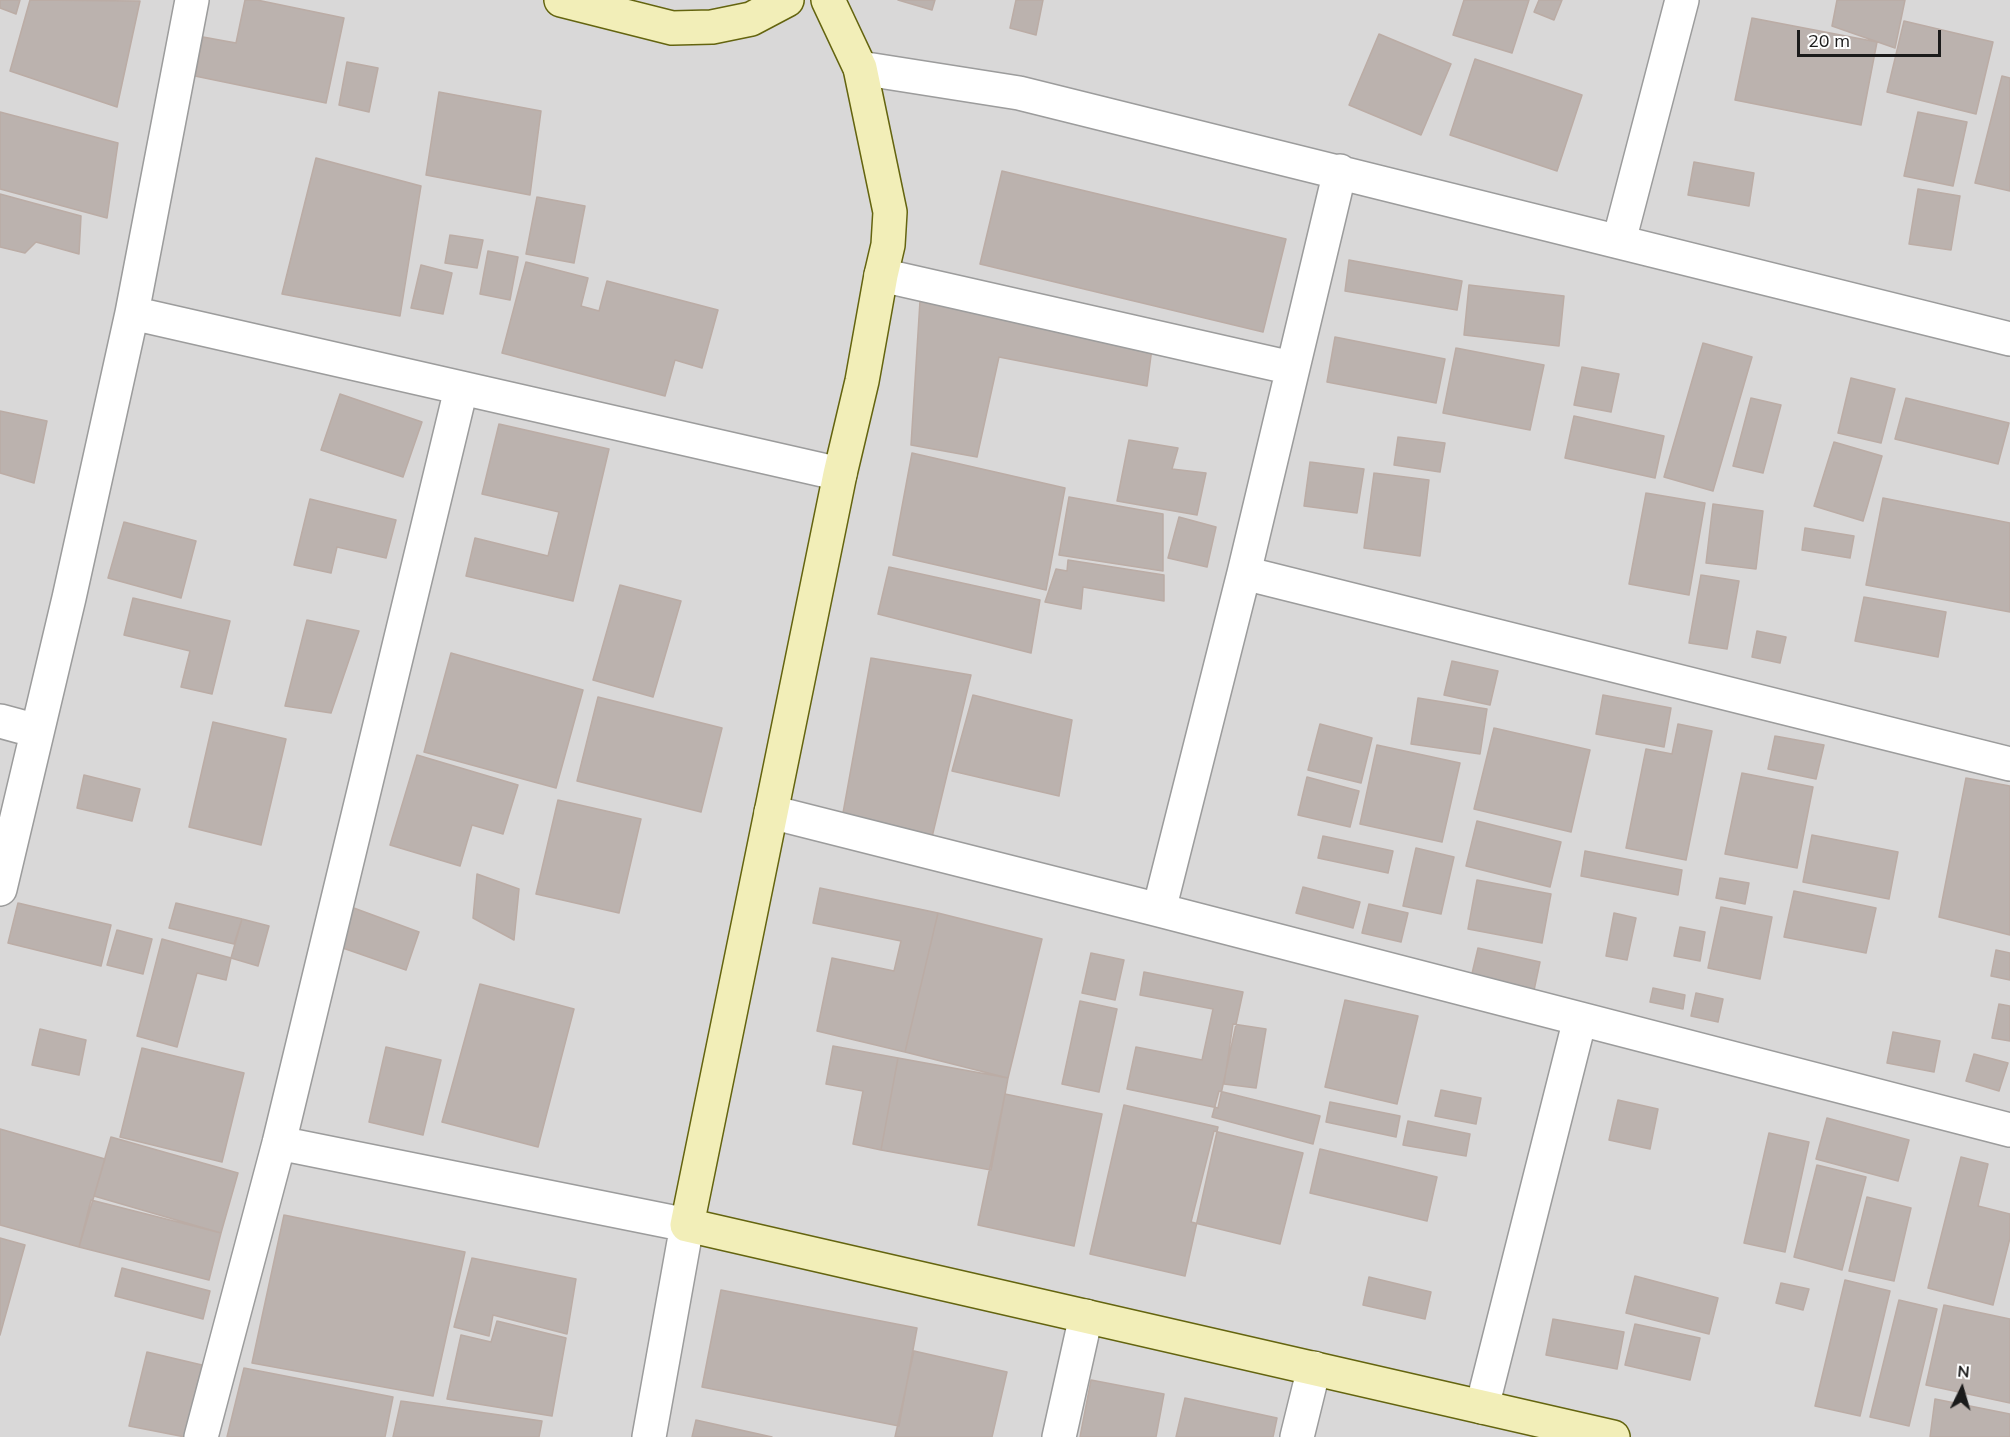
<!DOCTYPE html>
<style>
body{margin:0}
#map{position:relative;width:2010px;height:1437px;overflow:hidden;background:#ebe7e1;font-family:Mulish,sans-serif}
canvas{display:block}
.north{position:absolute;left:1932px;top:1359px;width:60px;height:60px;-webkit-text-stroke:4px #fff;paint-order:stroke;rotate:5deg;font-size:16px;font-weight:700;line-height:24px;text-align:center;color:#1b1b1b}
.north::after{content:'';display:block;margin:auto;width:21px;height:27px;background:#1b1b1b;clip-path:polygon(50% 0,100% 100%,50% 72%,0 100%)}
.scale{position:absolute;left:1797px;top:30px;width:144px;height:27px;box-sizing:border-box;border:3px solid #1b1b1b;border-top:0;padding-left:8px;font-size:18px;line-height:21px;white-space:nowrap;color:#1b1b1b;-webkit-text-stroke:4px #fff;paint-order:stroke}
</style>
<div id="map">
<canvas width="2010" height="1437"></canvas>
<div class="north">N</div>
<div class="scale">20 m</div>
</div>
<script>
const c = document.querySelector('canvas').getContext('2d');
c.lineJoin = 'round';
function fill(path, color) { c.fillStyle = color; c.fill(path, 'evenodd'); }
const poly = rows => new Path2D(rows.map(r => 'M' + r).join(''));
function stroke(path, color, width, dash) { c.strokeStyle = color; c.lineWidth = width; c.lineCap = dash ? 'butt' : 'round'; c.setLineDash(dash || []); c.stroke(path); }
fill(poly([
 [0,0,2010,0,2010,1437,0,1437]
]), '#d9d8d8');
const building = poly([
 [0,0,20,0,16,14,0,8,0,0],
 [30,0,140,1,117,107,10,71,30,0],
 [245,0,257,0,344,18,326,103,195,76,203,37,236,43,245,0],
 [898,0,935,0,932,10,898,0],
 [1016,0,1043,0,1036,35,1010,28,1016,0],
 [1464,0,1529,0,1512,53,1453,35,1464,0],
 [1539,0,1562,0,1554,20,1534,12,1539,0],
 [1837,0,1905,0,1895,48,1832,26,1837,0],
 [1752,18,1877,42,1861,125,1735,100,1752,18],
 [1904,21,1993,42,1976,114,1887,92,1904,21],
 [1379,34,1451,64,1421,135,1349,105,1379,34],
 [1475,59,1582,95,1557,171,1450,135,1475,59],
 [347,62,378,68,369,112,339,105,347,62],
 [2002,76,2010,78,2010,191,1975,183,2002,76],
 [439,92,541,111,530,195,426,175,439,92],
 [0,112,118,143,107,218,0,189,0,112],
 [1918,112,1967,122,1953,186,1904,176,1918,112],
 [316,158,421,186,400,316,282,294,316,158],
 [1694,162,1754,173,1749,206,1688,195,1694,162],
 [1002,171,1286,239,1263,332,980,264,1002,171],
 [1918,189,1960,196,1951,250,1909,244,1918,189],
 [0,194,81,216,79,254,36,242,25,253,0,247,0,194],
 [537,197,585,206,574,263,526,254,537,197],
 [450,235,483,240,477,268,445,263,450,235],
 [488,251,518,257,510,300,480,294,488,251],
 [1349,260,1462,281,1457,310,1345,291,1349,260],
 [526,262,588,278,581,306,599,311,607,281,718,310,702,368,675,360,665,396,502,353,526,262],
 [421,265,452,273,443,314,411,308,421,265],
 [1469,285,1564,296,1559,346,1464,335,1469,285],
 [920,301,1152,348,1147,386,999,357,977,457,911,445,920,301],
 [1335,337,1445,359,1436,403,1327,382,1335,337],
 [1703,343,1752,357,1713,491,1664,477,1703,343],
 [1456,348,1544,365,1530,430,1443,413,1456,348],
 [1582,367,1619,374,1611,412,1574,405,1582,367],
 [1851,378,1895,389,1881,443,1838,433,1851,378],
 [340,394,422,422,403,477,321,450,340,394],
 [1751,398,1781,405,1763,473,1733,466,1751,398],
 [1906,398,2009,423,1998,464,1895,439,1906,398],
 [0,411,47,421,34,483,0,473,0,411],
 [1574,416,1664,436,1655,478,1565,458,1574,416],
 [499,424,609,449,573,601,466,576,475,538,548,556,559,512,482,494,499,424],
 [1398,437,1445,443,1440,472,1394,465,1398,437],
 [1129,440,1178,448,1172,469,1206,473,1197,515,1117,501,1129,440],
 [1834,442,1882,456,1863,521,1814,506,1834,442],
 [912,453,1065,488,1046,590,893,555,912,453],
 [1310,462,1364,469,1357,513,1304,506,1310,462],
 [1374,473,1429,480,1420,556,1364,548,1374,473],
 [1646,493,1705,503,1689,595,1629,584,1646,493],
 [1069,497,1163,514,1163,571,1059,555,1069,497],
 [1883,498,2010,523,2010,612,1866,585,1883,498],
 [310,499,396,520,386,558,337,547,331,573,294,565,310,499],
 [1713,504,1763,511,1756,569,1706,563,1713,504],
 [1179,517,1216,527,1207,567,1168,558,1179,517],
 [124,522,196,541,181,598,108,578,124,522],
 [1805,528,1854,536,1850,558,1802,550,1805,528],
 [1068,560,1164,575,1164,601,1083,587,1081,609,1045,602,1056,569,1067,571,1068,560],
 [889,567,1040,600,1031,653,878,614,889,567],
 [1701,575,1739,581,1727,649,1689,643,1701,575],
 [620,585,681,601,653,697,593,680,620,585],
 [1864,597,1946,612,1938,657,1855,641,1864,597],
 [133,598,230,621,212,694,181,687,190,651,124,635,133,598],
 [307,620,359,631,331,713,285,706,307,620],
 [1757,631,1786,637,1780,663,1752,657,1757,631],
 [451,653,583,690,556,788,424,752,451,653],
 [871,658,971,675,932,837,843,813,871,658],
 [1452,661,1498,671,1490,705,1444,695,1452,661],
 [973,695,1072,720,1059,796,952,771,973,695],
 [1603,695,1671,708,1664,747,1596,734,1603,695],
 [598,697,722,728,701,812,577,781,598,697],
 [1418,698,1487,709,1480,754,1411,744,1418,698],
 [213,722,286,739,261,845,189,827,213,722],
 [1320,724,1372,738,1361,783,1308,770,1320,724],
 [1678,724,1712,731,1686,860,1626,848,1646,749,1672,754,1678,724],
 [1494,728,1590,750,1571,832,1474,809,1494,728],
 [1775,736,1824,745,1816,779,1768,769,1775,736],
 [1377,745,1460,763,1442,842,1360,824,1377,745],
 [417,755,518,785,503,834,472,825,460,866,390,845,417,755],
 [1742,773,1813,787,1797,868,1725,854,1742,773],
 [84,775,140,789,132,821,77,808,84,775],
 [1307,777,1359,791,1350,827,1298,815,1307,777],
 [1966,778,2010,786,2010,935,1939,917,1966,778],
 [558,800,641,819,619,913,536,894,558,800],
 [1477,821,1561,842,1550,887,1466,866,1477,821],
 [1812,835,1898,852,1889,899,1803,882,1812,835],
 [1323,836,1393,851,1388,873,1318,858,1323,836],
 [1416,848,1454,857,1441,914,1403,906,1416,848],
 [1585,851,1682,870,1678,895,1581,876,1585,851],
 [477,874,519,889,514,940,473,918,477,874],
 [1720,878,1749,883,1745,904,1716,898,1720,878],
 [1477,880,1551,894,1542,943,1468,929,1477,880],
 [1303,887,1360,902,1353,928,1296,913,1303,887],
 [820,888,938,913,905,1052,817,1031,832,958,894,971,901,941,813,923,820,888],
 [1794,891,1876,908,1866,953,1784,937,1794,891],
 [18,903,111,925,101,966,8,943,18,903],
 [176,903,242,919,234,944,169,928,176,903],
 [1369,904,1408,913,1401,942,1362,933,1369,904],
 [351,907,419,932,406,970,337,946,351,907],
 [1721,907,1772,917,1760,979,1708,968,1721,907],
 [938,913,1042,939,1008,1078,905,1052,938,913],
 [1614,913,1636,918,1627,960,1606,956,1614,913],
 [242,919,269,926,258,966,231,958,242,919],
 [1680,927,1705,932,1700,961,1674,956,1680,927],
 [117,930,152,939,143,974,107,965,117,930],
 [162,939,231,958,226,980,197,973,177,1047,137,1036,162,939],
 [1478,948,1540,962,1533,995,1470,982,1478,948],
 [1996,950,2010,953,2010,980,1991,976,1996,950],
 [1091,953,1124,960,1115,1000,1082,993,1091,953],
 [1144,972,1243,992,1218,1108,1127,1089,1136,1047,1202,1060,1213,1009,1140,995,1144,972],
 [480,984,574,1009,538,1147,442,1122,480,984],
 [1653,988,1685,995,1683,1009,1650,1002,1653,988],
 [1696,993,1723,999,1718,1022,1691,1016,1696,993],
 [1345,1000,1418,1016,1397,1104,1325,1087,1345,1000],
 [1080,1001,1117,1009,1099,1092,1062,1084,1080,1001],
 [1999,1004,2010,1006,2010,1041,1992,1038,1999,1004],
 [1233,1024,1266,1029,1256,1088,1224,1084,1233,1024],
 [40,1029,86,1040,79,1075,32,1065,40,1029],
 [1893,1032,1940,1041,1934,1072,1887,1063,1893,1032],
 [833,1046,898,1058,881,1150,853,1144,863,1091,826,1084,833,1046],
 [386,1047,441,1060,423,1135,369,1122,386,1047],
 [142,1048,244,1073,222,1162,120,1137,142,1048],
 [1974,1054,2008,1063,1999,1091,1966,1081,1974,1054],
 [898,1058,1008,1078,991,1170,881,1150,898,1058],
 [1441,1090,1481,1098,1476,1124,1435,1116,1441,1090],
 [1219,1091,1320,1116,1313,1144,1212,1117,1219,1091],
 [1005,1094,1102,1114,1074,1246,978,1225,1005,1094],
 [1618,1100,1658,1109,1650,1149,1609,1140,1618,1100],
 [1330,1102,1400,1116,1396,1137,1326,1122,1330,1102],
 [1124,1105,1218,1127,1185,1276,1090,1254,1124,1105],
 [1827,1118,1909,1140,1898,1181,1816,1159,1827,1118],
 [1408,1121,1470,1134,1466,1156,1403,1145,1408,1121],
 [0,1129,105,1159,79,1247,0,1225,0,1129],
 [1214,1131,1303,1153,1280,1244,1191,1222,1214,1131],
 [1769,1133,1809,1142,1785,1252,1744,1243,1769,1133],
 [111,1137,238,1173,221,1233,94,1196,111,1137],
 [1320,1149,1437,1177,1427,1221,1310,1193,1320,1149],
 [1961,1157,1988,1164,1978,1206,2010,1214,2010,1238,1993,1305,1928,1288,1961,1157],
 [1817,1165,1866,1177,1842,1270,1794,1257,1817,1165],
 [1867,1197,1911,1208,1894,1281,1849,1271,1867,1197],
 [91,1200,221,1233,209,1280,79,1247,91,1200],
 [284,1215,465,1252,433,1396,252,1363,284,1215],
 [0,1238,25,1245,0,1335,0,1238],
 [472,1258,576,1279,567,1334,493,1315,489,1336,454,1327,472,1258],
 [122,1268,210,1291,203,1319,115,1296,122,1268],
 [1635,1276,1718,1298,1709,1334,1626,1313,1635,1276],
 [1369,1277,1431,1292,1425,1319,1363,1305,1369,1277],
 [1845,1280,1890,1291,1860,1416,1815,1406,1845,1280],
 [1781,1283,1809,1289,1803,1310,1776,1303,1781,1283],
 [721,1290,917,1328,899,1426,702,1387,721,1290],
 [1899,1300,1937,1309,1909,1426,1870,1417,1899,1300],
 [1944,1305,2010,1319,2010,1403,1926,1385,1944,1305],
 [1553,1319,1624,1332,1617,1369,1546,1355,1553,1319],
 [497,1321,566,1338,552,1416,447,1399,461,1335,491,1342,497,1321],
 [1635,1324,1700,1338,1690,1380,1625,1365,1635,1324],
 [914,1351,1007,1372,992,1437,895,1437,914,1351],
 [147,1352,202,1365,185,1437,129,1426,147,1352],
 [244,1368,393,1397,385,1437,227,1437,244,1368],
 [1091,1380,1164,1394,1156,1437,1080,1437,1091,1380],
 [1185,1398,1277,1418,1273,1437,1176,1437,1185,1398],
 [1935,1399,2010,1414,2010,1437,1930,1437,1935,1399],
 [401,1401,542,1421,539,1437,393,1437,401,1401],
 [696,1420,772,1437,692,1437,696,1420]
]);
fill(building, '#bbb2ae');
stroke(building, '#bbaca5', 1.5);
const street = poly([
 [860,68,1019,93,2010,339],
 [1619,241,1682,0],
 [881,275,1292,368],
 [132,313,840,474],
 [1244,573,2010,764],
 [0,721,37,731],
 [771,812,1159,910,2010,1130],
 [0,889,69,598,132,313,192,0],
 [1159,910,1244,573,1340,171],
 [279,1143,687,1225,649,1437],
 [1482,1407,1580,1019],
 [201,1437,279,1143,461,389],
 [1059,1437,1086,1316],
 [1297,1437,1314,1368]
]);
const secondary = poly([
 [561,0,672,28,712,27,751,19,787,0],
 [828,0,860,68,890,212,888,245,881,275,862,381,840,474,687,1225,1613,1437]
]);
stroke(street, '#9c9c9c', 36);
stroke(secondary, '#64640f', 36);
stroke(street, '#fff', 33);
stroke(secondary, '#f2eeb8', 33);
</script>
